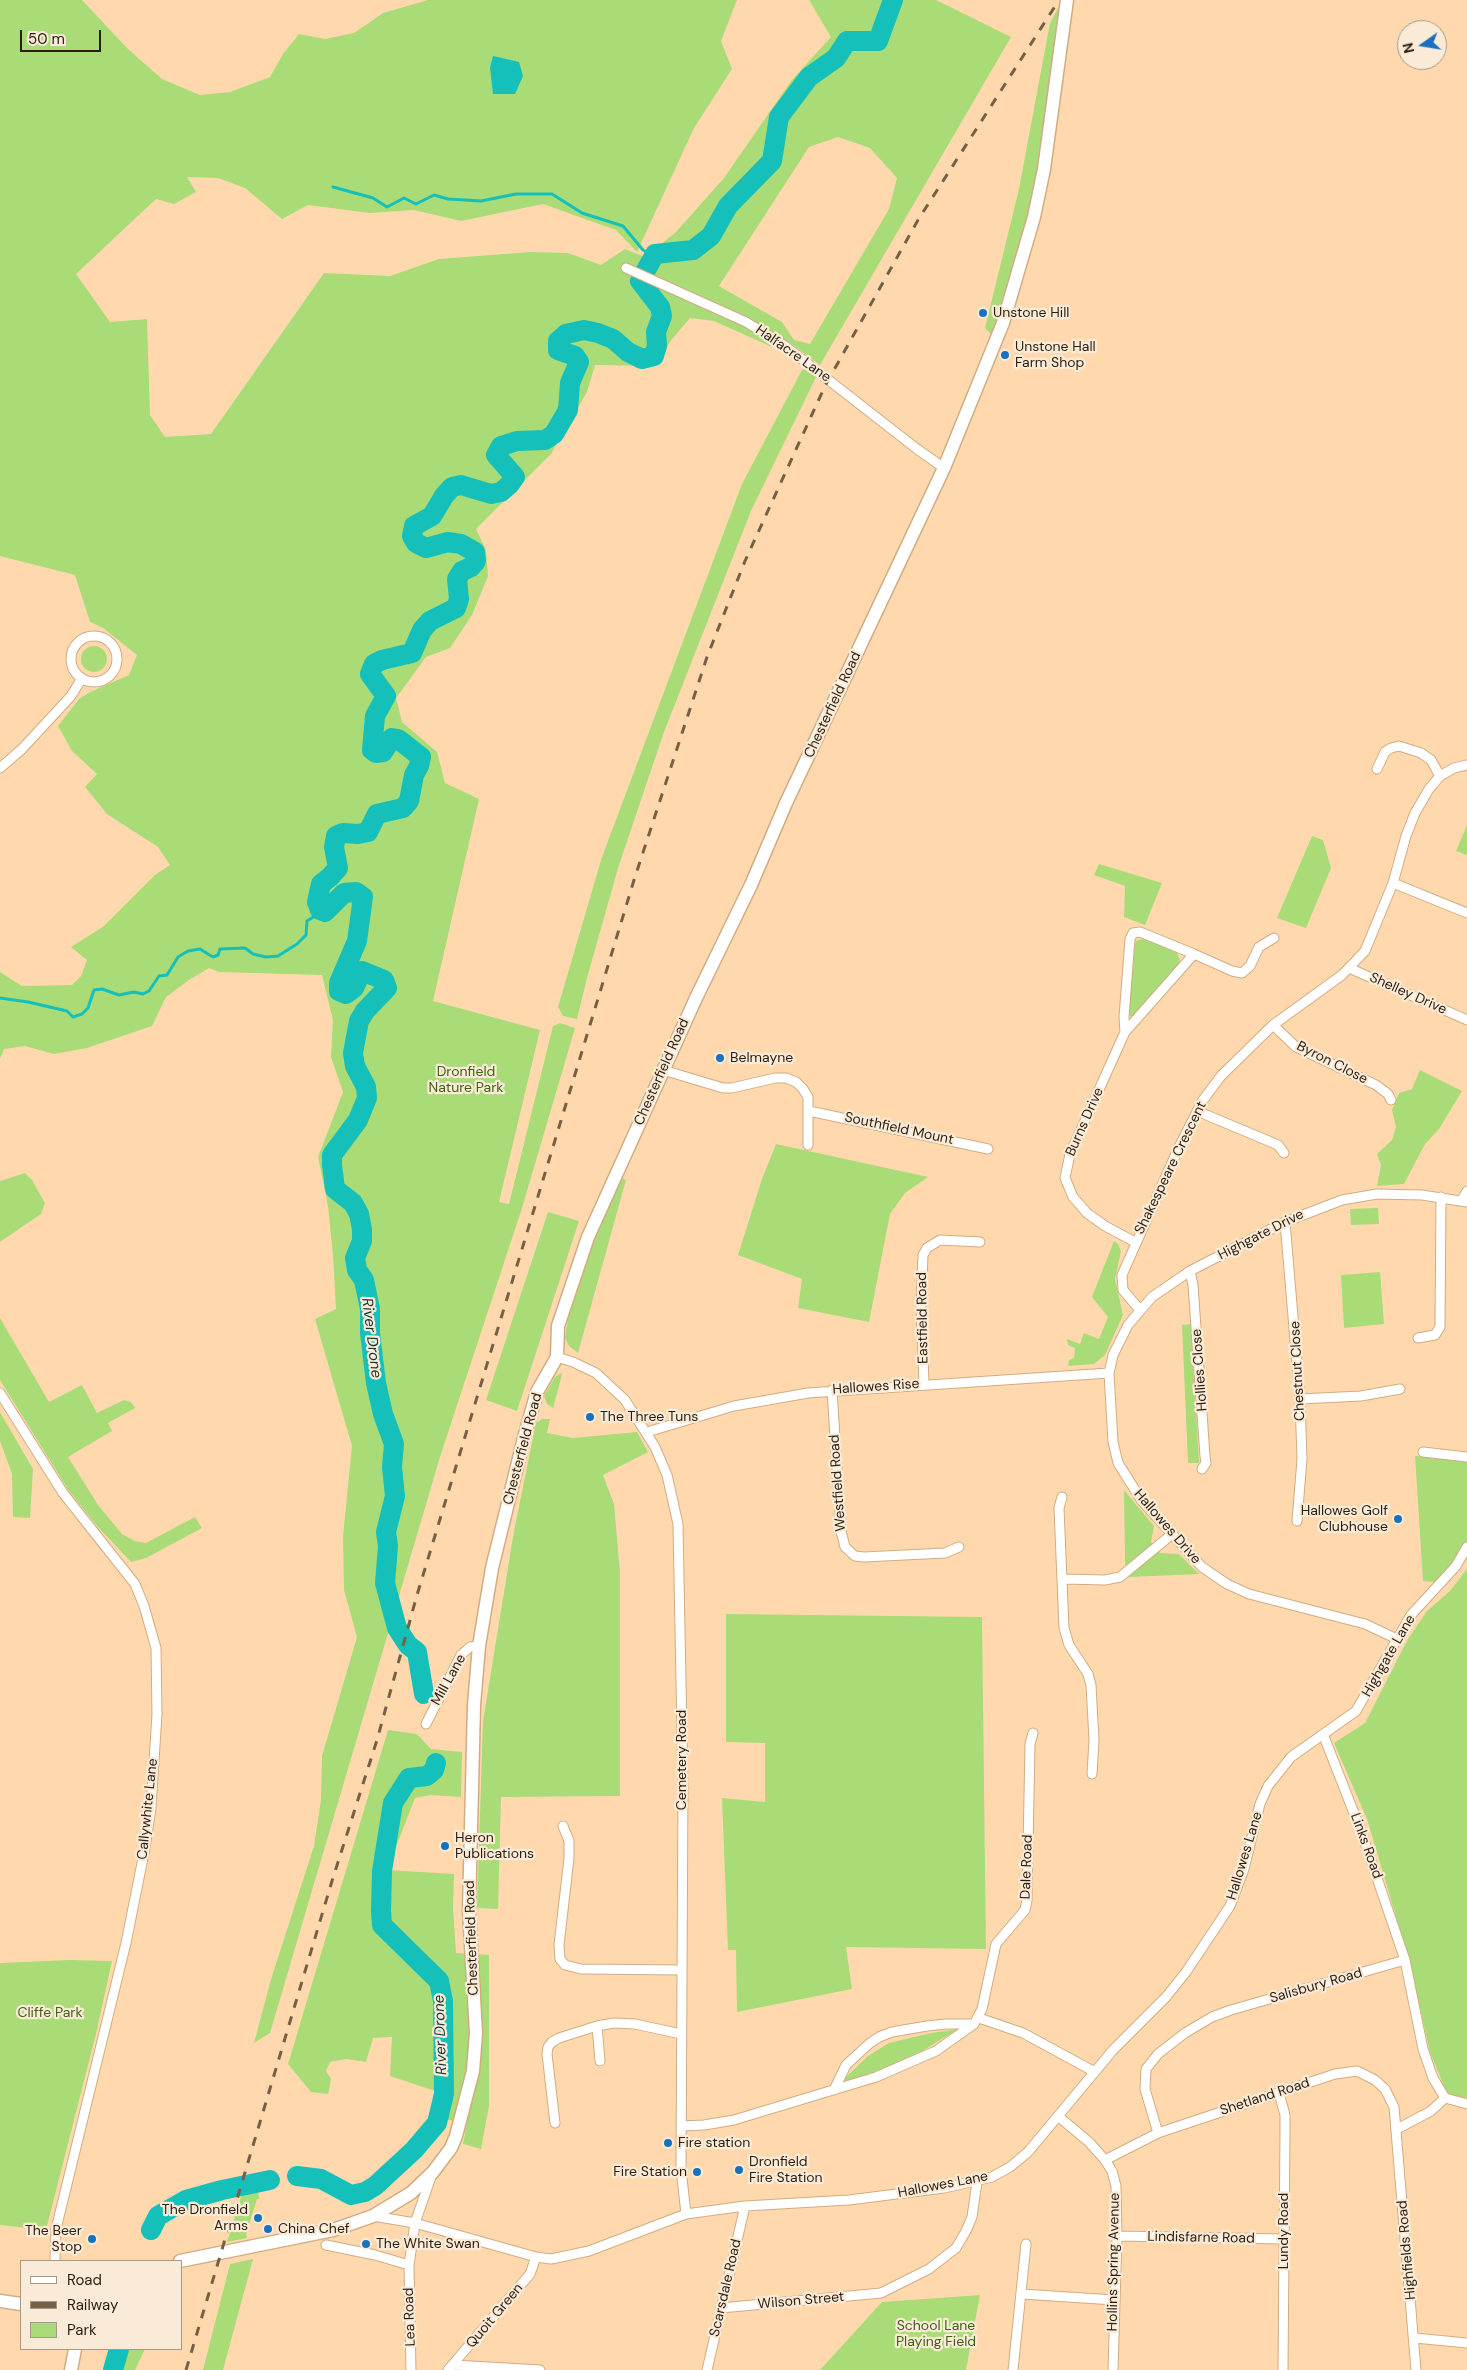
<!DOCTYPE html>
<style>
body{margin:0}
#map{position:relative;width:1467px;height:2370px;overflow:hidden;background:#ffd9ad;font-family:"DM Sans",sans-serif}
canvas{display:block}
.legend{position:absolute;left:20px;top:2260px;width:162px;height:90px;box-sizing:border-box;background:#faebd9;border:1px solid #a79987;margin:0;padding:6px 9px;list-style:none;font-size:15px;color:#2b1d0c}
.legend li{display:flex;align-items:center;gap:10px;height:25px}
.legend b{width:25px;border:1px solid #a79987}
.north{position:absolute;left:1397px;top:20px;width:50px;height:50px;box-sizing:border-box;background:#faebd9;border:1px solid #a79987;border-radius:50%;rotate:257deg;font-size:14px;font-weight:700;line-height:20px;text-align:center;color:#2b1d0c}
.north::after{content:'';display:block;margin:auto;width:18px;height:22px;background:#1871be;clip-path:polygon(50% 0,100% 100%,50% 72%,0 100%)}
.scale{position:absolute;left:20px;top:30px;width:81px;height:22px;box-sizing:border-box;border:2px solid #2b1d0c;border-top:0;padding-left:6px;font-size:15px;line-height:18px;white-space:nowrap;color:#2b1d0c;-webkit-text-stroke:4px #faebd9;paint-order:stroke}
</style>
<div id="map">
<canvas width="1467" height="2370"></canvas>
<ul class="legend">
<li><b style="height:6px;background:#fff"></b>Road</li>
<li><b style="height:6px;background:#766045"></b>Railway</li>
<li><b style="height:14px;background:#a9db77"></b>Park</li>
</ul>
<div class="north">N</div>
<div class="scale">50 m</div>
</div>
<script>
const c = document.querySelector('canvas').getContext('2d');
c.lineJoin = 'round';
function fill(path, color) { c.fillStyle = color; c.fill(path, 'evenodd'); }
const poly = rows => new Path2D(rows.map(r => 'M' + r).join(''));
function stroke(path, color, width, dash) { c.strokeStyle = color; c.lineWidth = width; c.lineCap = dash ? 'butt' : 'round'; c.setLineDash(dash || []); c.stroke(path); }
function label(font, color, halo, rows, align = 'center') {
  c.font = font + ' "DM Sans",sans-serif'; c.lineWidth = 4.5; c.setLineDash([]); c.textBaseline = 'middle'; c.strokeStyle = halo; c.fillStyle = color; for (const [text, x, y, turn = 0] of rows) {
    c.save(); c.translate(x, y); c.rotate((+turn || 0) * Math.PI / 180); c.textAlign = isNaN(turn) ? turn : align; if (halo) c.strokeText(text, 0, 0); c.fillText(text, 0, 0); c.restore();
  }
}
fill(poly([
 [0,0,82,0,128,49,162,79,200,95,230,92,270,77,283,54,299,34,325,39,354,33,383,13,428,0,737,0,721,41,732,69,694,128,637,252,616,230,543,204,461,221,414,210,370,213,308,205,282,219,245,188,218,178,187,177,196,192,174,204,156,199,76,274,110,322,147,319,150,415,165,437,211,434,324,273,390,276,439,259,530,252,568,253,601,265,625,249,645,257,676,232,724,178,791,81,831,37,809,0,936,0,1011,37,820,365,789,342,772,347,714,321,690,318,672,339,655,366,595,365,587,392,551,454,476,529,486,550,488,576,472,615,450,648,426,657,396,698,402,722,437,752,445,783,479,799,433,1001,540,1030,499,1202,509,1204,553,1026,560,1023,575,1028,522,1208,440,1457,270,2033,254,2043,272,1976,314,1846,321,1800,322,1756,357,1637,344,1590,343,1536,352,1446,315,1319,336,1309,333,1255,328,1206,318,1157,343,1092,331,1057,333,1020,322,975,219,972,209,968,189,980,166,997,152,1026,87,1048,54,1054,25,1046,4,1049,0,1059,0,972,22,986,72,985,81,976,87,960,71,947,104,926,155,875,170,865,158,847,107,814,85,787,97,774,72,751,58,726,79,699,90,692,129,675,137,655,103,628,90,622,75,575,0,556],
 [838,137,870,148,897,178,889,209,810,344,794,340,782,322,719,286,809,147],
 [1061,3,1042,149,1026,222,1010,283,992,335,985,328,1019,189,1050,23],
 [806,368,817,375,751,511,664,732,618,868,587,978,577,1019,563,1016,558,1007,602,857,742,484,802,370],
 '81 659a13 13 0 1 1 26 0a13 13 0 1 1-26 0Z',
 [1467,825,1467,855,1456,851],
 [1312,836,1323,840,1331,868,1306,928,1277,918],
 [1099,864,1162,883,1145,925,1124,917,1125,886,1094,875],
 [1145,938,1176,951,1180,960,1177,966,1132,1017,1129,1015,1129,1011,1134,948,1136,941],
 [1420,1070,1462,1091,1439,1129,1425,1144,1404,1184,1377,1186,1381,1165,1377,1154,1392,1140,1396,1127,1392,1110,1399,1093,1412,1089],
 [776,1144,928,1177,905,1193,890,1214,869,1322,798,1308,802,1279,738,1255,762,1179],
 [25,1173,32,1180,45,1203,41,1214,0,1242,0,1181],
 [622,1178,626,1180,578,1353,569,1346,565,1338,571,1301,595,1236],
 [1378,1208,1379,1224,1351,1225,1350,1209],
 [548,1212,579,1221,517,1411,486,1400],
 [1114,1241,1118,1244,1121,1251,1115,1279,1123,1315,1105,1355,1094,1364,1068,1366,1069,1360,1074,1358,1075,1348,1068,1345,1067,1339,1080,1344,1084,1333,1099,1339,1108,1317,1092,1297],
 [1380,1272,1384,1324,1344,1328,1341,1275],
 [0,1318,49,1402,82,1385,97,1413,124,1400,131,1402,135,1408,108,1423,112,1431,68,1457,98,1505,122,1534,135,1541,146,1543,195,1517,202,1528,146,1558,131,1562,98,1527,69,1491,0,1380],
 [1191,1324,1199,1463,1188,1463,1182,1325],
 [562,1373,560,1382,553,1408,547,1404,544,1396,555,1377],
 [0,1412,33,1469,30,1518,13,1517,12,1474,0,1441],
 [542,1419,550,1419,547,1433,573,1438,637,1432,648,1452,603,1475,614,1504,620,1573,620,1796,501,1797,498,1909,477,1908,483,1721,514,1531,536,1423],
 [1415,1456,1467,1461,1467,1541,1457,1559,1438,1581,1433,1582,1423,1581],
 [1124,1490,1154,1526,1151,1542,1160,1553,1179,1554,1199,1574,1129,1577,1125,1564],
 [1467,1569,1467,2098,1448,2096,1430,2052,1410,1963,1367,1819,1334,1743,1365,1723,1408,1639,1427,1611,1450,1591],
 [726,1614,982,1617,986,1949,846,1947,852,1989,737,2012,736,1950,728,1950,722,1798,765,1802,765,1743,726,1742],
 [388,1730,417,1734,431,1749,462,1752,461,1797,431,1795,415,1798,387,1870,454,1874,453,1907,456,1953,489,1955,489,2106,481,2149,463,2144,467,2123,432,2117,438,2092,390,2076,392,2037,373,2038,366,2062,346,2059,330,2062,326,2071,331,2079,328,2094,311,2092,288,2064],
 [69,1960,112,1961,96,2034,46,2230,0,2225,0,1963],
 [958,2029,924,2050,887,2067,846,2082,844,2079,868,2056,889,2043,931,2033],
 [257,2178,259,2199,257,2199,246,2234,247,2238,227,2242,246,2181],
 [253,2259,223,2370,203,2370,230,2264],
 [980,2295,966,2370,820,2370,882,2302],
 [119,2349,145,2349,135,2370,113,2370]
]), '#a9db77');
fill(poly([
 [493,56,519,62,523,76,515,94,493,94,490,68]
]), '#16c0ba');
stroke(poly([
 [333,187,373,198,387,207,404,198,416,204,434,195,448,199,481,201,516,194,552,194,582,213,623,226,643,250,654,256],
 [0,998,28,1002,67,1011,73,1017,82,1014,88,1008,94,990,102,989,119,995,134,992,143,994,149,991,159,976,167,975,178,957,188,951,200,949,213,957,218,955,220,949,245,948,253,954,266,957,278,956,297,944,306,935,307,921,315,916,320,910]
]), '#16c0ba', 3);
stroke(poly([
 [424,1694,417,1652,408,1645,397,1628,385,1583,388,1546,386,1532,395,1496,392,1467,394,1444,383,1414,376,1383,370,1333,370,1309,364,1280,357,1270,355,1258,362,1241,362,1229,359,1214,353,1203,335,1189,332,1165,332,1155,358,1120,367,1098,366,1087,355,1066,353,1053,359,1021,365,1011,387,988,384,980,362,971,354,988,346,994,339,991,339,983,357,941,363,897,356,892,344,893,325,912,320,910,317,902,321,884,330,877,338,868,334,847,336,836,343,833,358,834,368,832,377,814,403,808,409,801,414,775,419,766,421,757,398,739,392,738,383,752,376,753,372,750,375,716,386,696,370,674,374,664,382,660,412,653,422,630,430,621,456,608,459,599,457,579,462,571,471,567,476,561,475,552,461,544,448,542,426,548,416,543,412,536,414,526,432,516,444,496,452,487,461,485,491,494,501,492,510,484,515,477,496,455,501,446,517,441,545,440,554,434,568,410,570,383,579,362,575,356,558,350,558,341,566,334,584,330,598,333,613,339,628,352,642,359,654,356,657,346,656,332,662,316,660,307,640,281,655,254,693,250,711,236,728,206,772,161,779,117,809,77,836,58,847,41,878,41,893,0],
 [297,2176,321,2179,351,2195,365,2192,375,2186,414,2150,437,2123,444,2094,443,2001,439,1981,382,1925,381,1911,382,1871,393,1803,409,1778,427,1776,434,1770,436,1763],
 [151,2230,158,2216,186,2200,222,2190,270,2180],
 [113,2370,119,2349]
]), '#16c0ba', 20);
const street = poly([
 [626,268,746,322,785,346,917,449,944,468],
 '71 659a23 23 0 1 1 46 0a23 23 0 1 1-46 0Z',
 [0,768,22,749,71,696,82,678],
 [1377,769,1385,752,1391,748,1399,746,1421,753,1431,760,1440,776],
 [1393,883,1467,913],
 [1349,968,1467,1020],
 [1273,1025,1296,1047,1376,1085,1388,1094,1391,1100],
 [1125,1032,1124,1017,1130,939,1133,933,1140,932,1194,954],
 [663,1070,723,1088,732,1088,775,1078,786,1078,796,1082,803,1089,808,1097,808,1145],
 [809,1111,988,1149],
 [1197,1111,1278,1145,1284,1153],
 [1461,1201,1467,1191],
 [1285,1222,1300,1399,1302,1459,1297,1521],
 [1135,1242,1105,1226,1087,1213,1073,1197,1065,1178,1070,1154,1125,1032,1194,954,1232,971,1242,973,1250,966,1259,947,1274,938],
 [1190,1271,1193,1285,1205,1456,1206,1463,1202,1469],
 [1140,1310,1123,1290,1122,1275,1179,1147,1203,1100,1221,1076,1273,1025,1342,975,1365,951,1393,883,1406,836,1415,813,1429,789,1440,776,1454,768,1467,765],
 [1418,1338,1435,1335,1440,1327,1441,1197],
 [557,1357,573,1362,596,1373,625,1400,655,1447,667,1475,678,1524,683,1787,681,2169,686,2214],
 [924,1384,921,1307,923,1255,927,1248,940,1240,980,1242],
 [832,1390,841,1531,845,1547,855,1556,864,1557,945,1553,959,1547],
 [0,1393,63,1493,135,1584,144,1606,156,1648,157,1714,151,1808,145,1848,126,1943,56,2229,55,2261],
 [1300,1399,1361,1396,1400,1389],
 [647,1432,734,1406,808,1393,1109,1373],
 [1423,1452,1467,1457],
 [1062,1497,1059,1508,1064,1628,1069,1645,1088,1674,1091,1685,1094,1740,1092,1774],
 [1063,1579,1105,1580,1120,1577,1171,1535],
 [1397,1639,1365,1624,1249,1594,1227,1584,1202,1567,1142,1501,1118,1463,1113,1442,1109,1373,1113,1355,1128,1325,1152,1297,1190,1271,1285,1222,1342,1200,1377,1194,1422,1195,1467,1202],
 [426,1724,461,1655,470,1647,479,1646],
 [1323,1734,1361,1831,1405,1960],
 [563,1826,569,1841,569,1858,559,1945,560,1959,565,1965,581,1969,681,1970],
 [979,2018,1023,2033,1095,2072],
 [597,2026,600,2061],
 [834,2090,846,2065,870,2043,879,2037,892,2032,927,2026,946,2024,974,2024],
 [1279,2093,1285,2115,1285,2131,1283,2370],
 [1059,2117,1089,2142,1105,2160,1112,2171,1116,2186,1117,2236,1113,2370],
 [555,2123,547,2054,548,2047,552,2042,559,2038,597,2026,614,2023,635,2024,681,2034],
 [681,2126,704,2125,734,2120,876,2077,936,2051,974,2024,982,2009,996,1944,1025,1910,1027,1900,1030,1744,1033,1733],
 [1397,2129,1431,2111,1445,2098],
 [1158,2133,1145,2089,1146,2069,1158,2054,1185,2033,1212,2017,1231,2010,1405,1960,1423,2049,1433,2078,1445,2098,1467,2104],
 [1105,2160,1158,2133,1335,2074,1357,2071,1375,2080,1385,2089,1394,2107,1416,2370],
 [373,2216,415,2223,536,2257,551,2259,589,2251,686,2214,745,2206,849,2200,944,2188,992,2177,1010,2167,1028,2152,1113,2050,1166,1997,1186,1972,1230,1906,1244,1869,1260,1804,1268,1786,1291,1757,1356,1711,1411,1615,1456,1566,1467,1547],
 [1117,2236,1284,2239],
 [326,2245,375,2255,409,2265],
 [1022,2294,1114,2300],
 [721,2308,881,2293,929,2269,956,2248,966,2231,972,2217,977,2182],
 [1415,2338,1467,2343],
 [454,2365,540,2370],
 [411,2370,409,2265,415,2223,432,2174],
 [448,2370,530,2274,536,2257],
 [707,2370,745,2206],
 [1013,2370,1026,2244]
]);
const secondary = poly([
 [180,2261,333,2230,373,2216,411,2193,433,2172,451,2148,456,2136,473,2071,476,2033,469,1910,474,1705,479,1646,492,1568,524,1438,537,1392,557,1357,558,1326,588,1237,696,998,751,885,786,803,944,468,1003,323,1034,217,1044,169,1067,0],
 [0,2301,21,2304],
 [71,2370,75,2349]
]);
stroke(street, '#d1ac82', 11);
stroke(secondary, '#d1ac82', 15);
stroke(street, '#fff', 9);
stroke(secondary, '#fff', 12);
stroke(poly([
 [186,2370,332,1881,377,1740,417,1595,634,880,707,657,745,561,825,386,918,220,1059,0]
]), '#766045', 3, [9, 9]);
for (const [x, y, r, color] of [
 [983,313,5,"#1871be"],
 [1005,355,5,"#1871be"],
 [720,1058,5,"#1871be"],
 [590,1417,5,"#1871be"],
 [1398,1519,5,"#1871be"],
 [445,1846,5,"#1871be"],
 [668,2143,5,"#1871be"],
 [739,2170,5,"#1871be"],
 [697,2172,5,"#1871be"],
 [258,2218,5,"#1871be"],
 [268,2229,5,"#1871be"],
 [92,2239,5,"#1871be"],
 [366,2244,5,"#1871be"]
]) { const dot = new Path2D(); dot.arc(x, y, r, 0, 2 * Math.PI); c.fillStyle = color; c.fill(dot); stroke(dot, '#faebd9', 2); }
label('14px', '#2b1d0c', '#faebd9', [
 ["Unstone Hill",993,313],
 ["Unstone Hall",1015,347],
 ["Farm Shop",1015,363],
 ["Belmayne",730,1058],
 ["The Three Tuns",600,1417],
 ["Hallowes Golf",1388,1511,"right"],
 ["Clubhouse",1388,1527,"right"],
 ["Heron",455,1838],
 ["Publications",455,1854],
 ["Fire station",678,2143],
 ["Dronfield",749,2162],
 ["Fire Station",749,2178],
 ["Fire Station",687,2172,"right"],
 ["The Dronfield",248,2210,"right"],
 ["Arms",248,2226,"right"],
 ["China Chef",278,2229],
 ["The Beer",82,2231,"right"],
 ["Stop",82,2247,"right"],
 ["The White Swan",376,2244]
], 'left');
label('14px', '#2b1d0c', '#faebd9', [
 ["Halfacre Lane",793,354,35],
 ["Chesterfield Road",833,705,-65],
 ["Shelley Drive",1408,994,24],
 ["Byron Close",1332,1063,27],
 ["Chesterfield Road",662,1072,-66],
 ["Burns Drive",1085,1122,-66],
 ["Southfield Mount",899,1129,12],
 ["Shakespeare Crescent",1171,1168,-64],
 ["Highgate Drive",1261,1235,-27],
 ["Eastfield Road",923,1318,-91],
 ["Hollies Close",1200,1370,-94],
 ["Chestnut Close",1298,1371,-93],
 ["Hallowes Rise",876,1387,-4],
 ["Chesterfield Road",523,1449,-75],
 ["Westfield Road",838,1483,-94],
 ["Hallowes Drive",1167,1527,49],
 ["Highgate Lane",1389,1656,-60],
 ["Mill Lane",449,1680,-61],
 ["Cemetery Road",682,1760,-90],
 ["Callywhite Lane",148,1809,-84],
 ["Links Road",1366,1846,70],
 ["Hallowes Lane",1245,1856,-73],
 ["Dale Road",1027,1867,-88],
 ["Chesterfield Road",472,1938,-92],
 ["Salisbury Road",1316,1986,-16],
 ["Shetland Road",1265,2097,-18],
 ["Hallowes Lane",943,2185,-11],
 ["Lundy Road",1284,2231,-90],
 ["Lindisfarne Road",1201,2238,1],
 ["Highfields Road",1407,2250,-95],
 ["Hollins Spring Avenue",1114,2262,-89],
 ["Scarsdale Road",726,2288,-77],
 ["Wilson Street",801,2301,-5],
 ["Quoit Green",495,2316,-50],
 ["Lea Road",410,2317,-92]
]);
label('14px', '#3f6113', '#faebd9', [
 ["Dronfield",466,1072],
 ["Nature Park",466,1088],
 ["Cliffe Park",50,2013],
 ["School Lane",936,2326],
 ["Playing Field",936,2342]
]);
label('italic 15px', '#163533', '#faebd9', [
 ["River Drone",371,1338,83],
 ["River Drone",441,2035,-92]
]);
</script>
